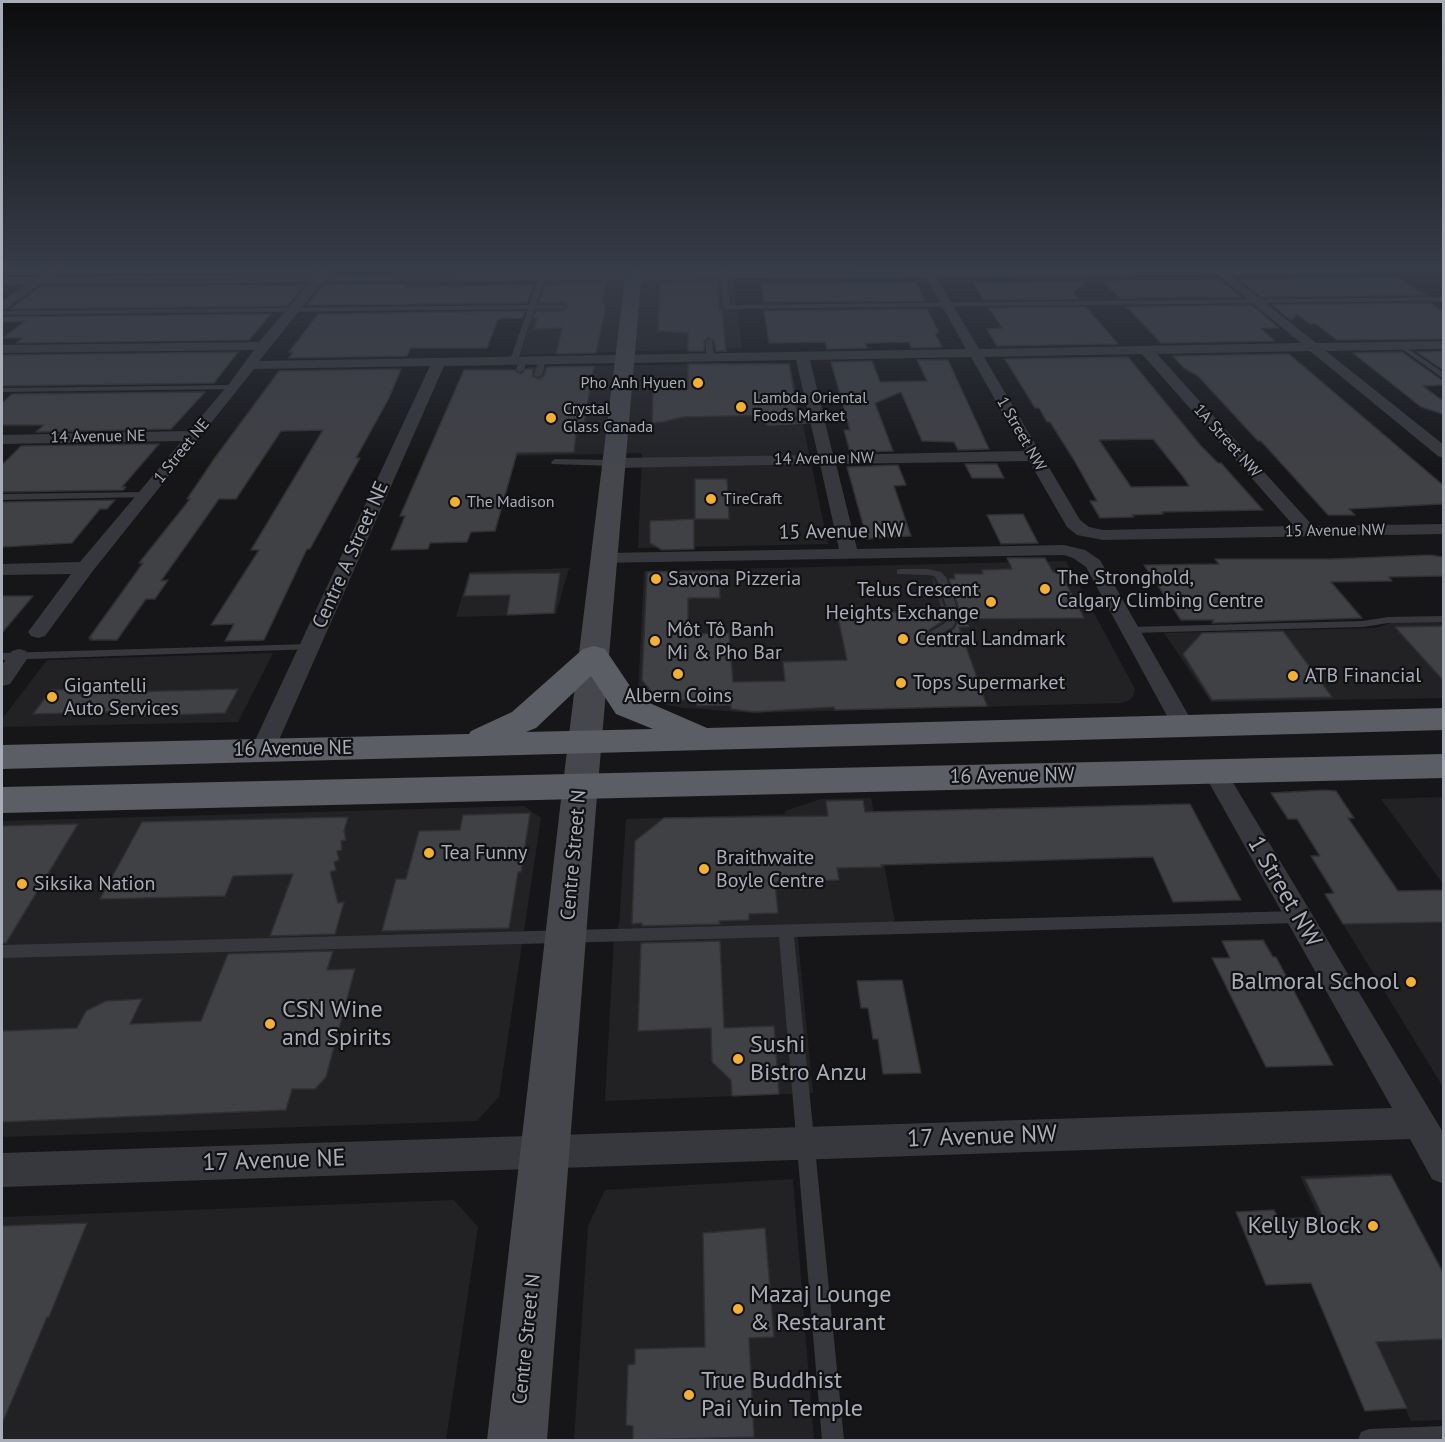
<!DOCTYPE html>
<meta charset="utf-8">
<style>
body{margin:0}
#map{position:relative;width:1445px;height:1442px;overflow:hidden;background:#161618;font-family:"PT Sans",sans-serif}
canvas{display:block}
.frame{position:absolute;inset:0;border:3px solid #a8adb8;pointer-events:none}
</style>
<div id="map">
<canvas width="1445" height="1442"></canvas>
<div class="frame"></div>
</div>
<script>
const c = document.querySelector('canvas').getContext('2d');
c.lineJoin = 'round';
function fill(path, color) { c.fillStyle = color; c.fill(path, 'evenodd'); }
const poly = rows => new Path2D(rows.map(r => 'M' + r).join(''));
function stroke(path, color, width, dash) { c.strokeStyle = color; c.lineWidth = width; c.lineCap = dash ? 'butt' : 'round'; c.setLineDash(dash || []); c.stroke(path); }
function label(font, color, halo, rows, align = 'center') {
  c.font = font + ' "PT Sans",sans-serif'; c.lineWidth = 4.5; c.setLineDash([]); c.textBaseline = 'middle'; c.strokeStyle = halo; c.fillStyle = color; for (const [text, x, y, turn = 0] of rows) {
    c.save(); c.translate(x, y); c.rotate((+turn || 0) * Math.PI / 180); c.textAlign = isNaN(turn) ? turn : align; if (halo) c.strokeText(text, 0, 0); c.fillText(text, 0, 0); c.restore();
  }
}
fill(poly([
 [463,270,620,270,619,273,460,275],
 [733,279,742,348,520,355,542,280],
 [790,363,828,544,638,548,642,453,508,456,510,434,529,367],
 [1066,561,1135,689,1133,697,1128,701,1121,703,753,713,684,708,666,705,638,693,644,571],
 [569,568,556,614,456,617,469,572],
 [1443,620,1443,698,1211,702,1164,633,1376,628,1393,622],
 [273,653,238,722,2,727,2,719,47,660],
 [1443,797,1444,797,1443,884,1381,799],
 [871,798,896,926,797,929,813,1093,605,1101,614,938,619,924,626,819,785,814,785,811,821,799],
 [524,806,541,818,499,1097,477,1121,2,1137,2,821],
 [1443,922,1444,922,1443,1087,1343,924],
 [1390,1173,1443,1270,1443,1420,1411,1421,1300,1176],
 [793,1179,814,1440,574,1440,588,1226,605,1190],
 [454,1200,478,1227,446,1440,2,1440,2,1217]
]), '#222225');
const building = poly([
 [2,270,44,270,37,274,2,275,2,270],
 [62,270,317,270,315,272,58,274,62,270],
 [1294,277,1395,277,1426,295,1261,297,1240,280,1296,279,1294,277],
 [1148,280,1220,280,1241,297,1120,298,1103,281,1148,280],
 [717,281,719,310,722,310,726,351,716,351,714,341,708,337,704,341,704,351,688,351,688,333,658,331,660,282,717,281],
 [1086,281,1073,293,1079,299,984,300,974,283,1086,281],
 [606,282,602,303,604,303,605,311,596,353,556,354,562,328,534,329,537,318,533,318,536,311,563,311,568,306,563,303,539,303,545,285,606,282],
 [840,282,916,283,925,301,764,302,761,283,841,284,840,282],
 [407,284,405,287,534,285,527,303,307,305,323,285,407,284],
 [305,285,287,306,10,309,40,287,305,285],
 [1430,303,1443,312,1443,339,1337,340,1316,324,1310,324,1297,314,1291,320,1272,305,1430,303],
 [1252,305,1279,328,1260,328,1275,341,1161,343,1127,307,1252,305],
 [1086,307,1118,344,997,346,987,329,1002,328,989,308,1086,307],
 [927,309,939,333,935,333,942,347,911,348,909,342,870,343,865,343,867,348,827,349,825,342,769,343,764,311,927,309],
 [525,311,522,318,498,319,487,348,411,348,407,356,289,358,293,352,289,352,318,314,525,311],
 [271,314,249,340,16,343,23,338,3,338,25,321,2,322,2,317,271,314],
 [1443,351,1443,370,1417,352,1443,351],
 [238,352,214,383,2,386,2,355,238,352],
 [1402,352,1443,381,1443,385,1423,386,1443,401,1443,414,1421,407,1353,353,1402,352],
 [1289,354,1443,485,1443,504,1349,509,1355,515,1328,515,1261,441,1258,441,1198,376,1184,368,1173,356,1289,354],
 [1128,357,1201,446,1218,463,1221,463,1263,510,1162,512,1163,514,1132,515,1134,517,1100,518,1090,501,1097,501,1074,460,1050,422,1047,422,1039,408,1035,408,1005,359,1128,357],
 [1153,439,1184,478,1189,486,1131,487,1099,440,1153,439],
 [917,360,948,360,989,449,958,450,954,442,922,441,901,392,875,403,893,451,850,452,844,430,850,430,831,362,872,361,880,382,927,381,917,360],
 [688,364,789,364,798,417,788,414,785,417,777,415,682,417,663,422,652,423,653,389,688,389,688,364],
 [594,366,584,424,577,424,574,452,517,453,495,531,471,532,467,542,430,543,428,549,391,550,405,516,400,516,464,370,514,370,521,374,526,369,533,369,532,376,539,379,544,376,547,367,594,366],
 [401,369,389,398,356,458,360,458,310,549,307,549,264,640,225,641,234,624,211,625,259,550,251,550,323,430,281,431,236,499,219,499,161,581,168,580,155,599,146,599,117,640,90,640,92,638,89,638,143,563,139,563,190,499,187,499,214,459,279,371,401,369],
 [205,392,171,429,36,432,44,425,2,425,2,403,12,394,205,392],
 [159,444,122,487,126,487,123,490,2,492,2,465,21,446,159,444],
 [965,464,997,464,1004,478,972,478,965,464],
 [898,465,906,485,894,486,911,536,867,539,847,467,898,465],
 [695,479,727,479,729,519,695,519,695,479],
 [115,500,107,509,100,509,72,543,2,547,2,502,115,500],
 [1023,514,1038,543,1001,544,987,515,1023,514],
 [694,519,694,549,662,550,650,543,650,521,694,519],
 [1431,555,1443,557,1443,576,1389,577,1392,581,1331,582,1362,618,1275,621,1212,623,1214,620,1181,620,1144,565,1219,564,1215,559,1331,559,1431,555],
 [1007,558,1045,558,1053,572,1060,572,1084,618,966,619,969,627,959,627,987,706,835,710,834,707,754,712,731,709,731,705,697,706,697,700,664,700,655,696,642,680,647,572,719,571,720,598,688,598,688,634,729,633,733,682,785,681,783,662,847,660,837,613,943,611,933,579,947,614,943,621,929,630,927,635,930,638,939,638,954,629,961,615,949,579,955,579,954,574,983,574,982,570,1012,569,1007,558],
 [560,573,554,613,507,615,510,595,464,596,470,574,560,573],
 [2,596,33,596,2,633,2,596],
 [1443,626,1443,680,1395,627,1443,626],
 [1283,631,1332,697,1212,700,1183,654,1202,633,1283,631],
 [131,687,128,692,238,689,225,713,143,716,147,711,33,714,51,690,131,687],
 [1325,790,1336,791,1354,818,1348,818,1398,891,1443,890,1443,922,1343,924,1325,894,1334,893,1311,856,1320,856,1297,819,1288,819,1271,793,1325,790],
 [863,800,865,812,1190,804,1241,900,1173,902,1153,857,881,865,882,867,837,868,839,880,775,882,778,913,749,914,749,920,719,921,720,924,642,926,642,923,632,924,635,841,664,818,828,816,826,801,863,800],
 [530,813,521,872,518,872,509,928,382,931,396,879,406,879,419,831,460,830,463,815,530,813],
 [348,817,344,831,346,840,341,841,342,850,337,851,339,860,334,862,336,870,330,872,338,903,344,902,335,934,270,936,293,874,233,876,225,896,100,899,142,822,348,817],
 [78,824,6,943,2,943,2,826,78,824],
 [1263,940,1273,957,1276,957,1333,1065,1266,1067,1212,958,1230,958,1222,941,1263,940],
 [720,941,724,1028,774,1026,779,1094,732,1096,731,1080,712,1062,711,1028,638,1031,641,943,720,941],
 [333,951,327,970,355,969,326,1077,315,1089,292,1089,286,1110,2,1122,2,1031,77,1028,86,1011,106,1001,142,999,130,1024,201,1021,228,954,333,951],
 [902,980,921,1073,883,1074,878,1039,873,1039,868,1008,861,1008,857,981,902,980],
 [1391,1175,1443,1273,1443,1339,1376,1342,1407,1408,1365,1411,1311,1283,1266,1285,1236,1212,1274,1210,1279,1219,1323,1217,1305,1179,1391,1175],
 [87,1223,49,1317,47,1317,2,1424,2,1226,87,1223],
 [765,1228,774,1337,749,1338,754,1437,633,1440,633,1426,626,1425,628,1365,635,1364,635,1349,705,1347,703,1233,765,1228]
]);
fill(building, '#404145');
stroke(building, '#303034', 1.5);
fill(poly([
 [720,270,726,270,730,305,1444,297,1444,301,727,309,724,307,720,270],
 [542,275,545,277,536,305,563,305,566,307,563,309,534,309,518,360,514,362,510,360,528,309,2,315,2,311,529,305,539,277,542,275],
 [709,339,712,341,714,357,710,359,706,357,706,341,709,339],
 [1399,345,1403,345,1444,373,1444,379,1399,347,1399,345],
 [520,358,527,360,524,370,520,372,516,370,520,358],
 [539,358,546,360,542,375,538,377,534,375,539,358],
 [234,385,238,387,237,389,2,392,2,388,234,385],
 [817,419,821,421,820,423,769,426,765,424,769,422,817,419],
 [555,459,615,460,619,463,615,466,552,464,551,462,555,459],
 [146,492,150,495,149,497,2,500,2,494,146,492],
 [901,569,928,569,941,572,946,577,959,614,953,627,938,636,930,636,929,634,930,632,945,623,949,614,937,580,934,576,928,575,897,574,897,570,901,569],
 [1444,616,1444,622,1388,623,1363,627,1130,633,1125,630,1130,627,1363,621,1388,617,1444,616],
 [310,644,315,647,314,649,2,660,2,653,310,644],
 [1298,911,1303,913,1305,917,1303,921,1298,923,794,937,844,1440,822,1440,779,937,2,958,2,945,1298,911],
 [1444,1426,1444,1440,1358,1440,1361,1432,1369,1429,1444,1426]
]), '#37383d');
fill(poly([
 [47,270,60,270,6,309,2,309,2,301,47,270],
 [320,270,332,270,259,361,966,349,922,270,932,270,979,349,1301,343,1212,270,1224,270,1316,343,1444,341,1444,349,1326,351,1444,445,1444,458,1438,456,1310,351,1157,354,1313,526,1444,524,1444,534,1103,540,1077,535,1067,527,1029,461,836,464,857,549,1064,545,1085,550,1100,560,1194,725,1191,730,1183,733,1175,730,1172,725,1086,567,1073,558,1064,555,597,563,595,559,597,555,604,553,839,549,820,464,615,468,607,463,615,458,818,455,796,360,444,366,275,749,271,755,263,757,255,755,251,749,430,366,254,369,92,572,45,636,38,638,31,636,28,632,71,574,2,575,2,564,80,562,182,441,2,444,2,435,189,431,229,384,254,350,2,353,2,345,259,342,320,270],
 [1142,354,1294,526,1103,530,1089,527,1080,520,984,357,1142,354],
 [971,357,1024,451,833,455,810,360,971,357],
 [19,649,26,651,29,656,10,684,2,686,2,665,12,651,19,649],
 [1215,763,1223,766,1444,1134,1444,1184,1432,1179,1410,1139,2,1187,2,1153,1392,1108,1203,772,1207,766,1215,763]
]), '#37383d');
fill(poly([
 [879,270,1366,270,1359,274,2,285,2,277,879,270]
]), '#37383d');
fill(poly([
 [626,270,642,270,596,808,547,1440,487,1440,560,808,626,270]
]), '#45474d');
fill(poly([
 [594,646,605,649,638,698,707,728,1444,708,1444,730,2,769,2,745,469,734,471,731,512,712,583,649,594,646],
 [591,676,616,714,653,729,526,732,536,728,591,676],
 [1444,754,1444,778,2,813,2,787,1444,754]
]), '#5b5e65');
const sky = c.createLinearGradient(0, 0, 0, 472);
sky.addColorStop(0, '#0c0c0d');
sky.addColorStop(0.57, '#363c48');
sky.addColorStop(1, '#363c4800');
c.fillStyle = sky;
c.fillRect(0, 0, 1445, 472);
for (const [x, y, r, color] of [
 [698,383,6,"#f2b134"],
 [741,407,6,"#f2b134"],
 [551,418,6,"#f2b134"],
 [711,499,6,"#f2b134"],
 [455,502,6,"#f2b134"],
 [656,579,6,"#f2b134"],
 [1045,589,6,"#f2b134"],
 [991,602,6,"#f2b134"],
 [903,639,6,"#f2b134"],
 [655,641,6,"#f2b134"],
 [678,674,6,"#f2b134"],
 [1293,676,6,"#f2b134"],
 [901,683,6,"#f2b134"],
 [52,697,6,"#f2b134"],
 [429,853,6,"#f2b134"],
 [704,869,6,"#f2b134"],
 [22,884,6,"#f2b134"],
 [1411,982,6,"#f2b134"],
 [270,1024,6,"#f2b134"],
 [738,1059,6,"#f2b134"],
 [1373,1226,6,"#f2b134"],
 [738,1309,6,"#f2b134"],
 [689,1395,6,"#f2b134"]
]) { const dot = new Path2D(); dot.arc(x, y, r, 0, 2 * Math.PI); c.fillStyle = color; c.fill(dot); stroke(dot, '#111113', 2); }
label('16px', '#a8adb8', '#111113', [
 ["Pho Anh Hyuen",686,383,"right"],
 ["Lambda Oriental",753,398],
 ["Foods Market",753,416],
 ["Crystal",563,409],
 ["Glass Canada",563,427],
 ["TireCraft",723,499],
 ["The Madison",467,502]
], 'left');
label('16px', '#a8adb8', '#111113', [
 ["1 Street NW",1021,434,60],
 ["14 Avenue NE",98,437,-1],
 ["1A Street NW",1227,441,48],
 ["1 Street NE",182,451,-51],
 ["14 Avenue NW",824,459,-1],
 ["15 Avenue NW",1335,531,-1]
]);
label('20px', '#a8adb8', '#111113', [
 ["15 Avenue NW",841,532,-1],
 ["Centre A Street NE",351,555,-66],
 ["16 Avenue NE",293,749,-1],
 ["16 Avenue NW",1012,776,-1],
 ["Centre Street N",574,855,-85],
 ["Centre Street N",527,1339,-84]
]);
label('20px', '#a8adb8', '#111113', [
 ["The Stronghold,",1057,578],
 ["Calgary Climbing Centre",1057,601],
 ["Savona Pizzeria",668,579],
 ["Telus Crescent",979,590,"right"],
 ["Heights Exchange",979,613,"right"],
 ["Môt Tô Banh",667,630],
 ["Mi & Pho Bar",667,653],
 ["Central Landmark",915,639],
 ["ATB Financial",1305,676],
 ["Tops Supermarket",913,683],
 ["Gigantelli",64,686],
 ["Auto Services",64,709],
 ["Albern Coins",678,696,"center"],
 ["Tea Funny",441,853],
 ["Braithwaite",716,858],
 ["Boyle Centre",716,881],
 ["Siksika Nation",34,884]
], 'left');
label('24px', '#a8adb8', '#111113', [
 ["1 Street NW",1284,892,60],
 ["17 Avenue NW",982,1137,-2],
 ["17 Avenue NE",274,1161,-2]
]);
label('24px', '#a8adb8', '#111113', [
 ["Balmoral School",1399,982,"right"],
 ["CSN Wine",282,1010],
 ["and Spirits",282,1038],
 ["Sushi",750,1045],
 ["Bistro Anzu",750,1073],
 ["Kelly Block",1361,1226,"right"],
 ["Mazaj Lounge",750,1295],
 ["& Restaurant",750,1323],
 ["True Buddhist",701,1381],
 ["Pai Yuin Temple",701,1409]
], 'left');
</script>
